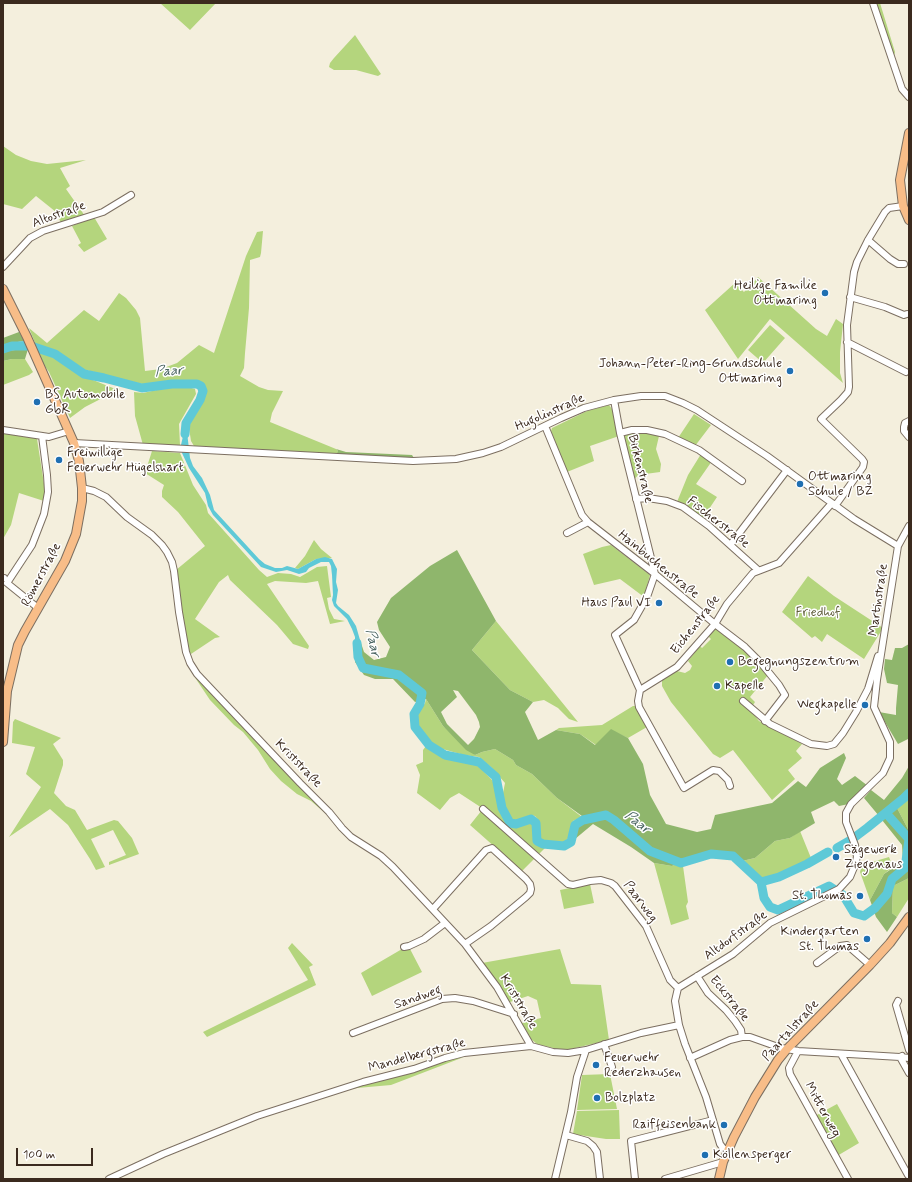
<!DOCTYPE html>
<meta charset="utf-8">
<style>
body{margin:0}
#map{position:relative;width:912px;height:1182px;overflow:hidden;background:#f4efdd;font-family:Mynerve,sans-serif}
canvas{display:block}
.frame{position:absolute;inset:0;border:4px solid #3b2a1e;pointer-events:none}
.scale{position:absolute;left:16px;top:1148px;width:77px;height:18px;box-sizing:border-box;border:2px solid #3b2a1e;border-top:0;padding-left:5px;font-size:12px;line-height:14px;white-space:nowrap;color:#3b2a1e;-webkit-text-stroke:3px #fff;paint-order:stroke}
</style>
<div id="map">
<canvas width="912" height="1182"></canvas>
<div class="frame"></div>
<div class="scale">100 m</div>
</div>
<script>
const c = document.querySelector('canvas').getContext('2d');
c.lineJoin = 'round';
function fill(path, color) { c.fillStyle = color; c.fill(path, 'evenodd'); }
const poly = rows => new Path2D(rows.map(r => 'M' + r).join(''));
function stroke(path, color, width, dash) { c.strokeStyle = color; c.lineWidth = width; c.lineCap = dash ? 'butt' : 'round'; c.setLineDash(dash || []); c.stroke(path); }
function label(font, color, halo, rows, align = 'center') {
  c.font = font + ' Mynerve,sans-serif'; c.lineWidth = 3; c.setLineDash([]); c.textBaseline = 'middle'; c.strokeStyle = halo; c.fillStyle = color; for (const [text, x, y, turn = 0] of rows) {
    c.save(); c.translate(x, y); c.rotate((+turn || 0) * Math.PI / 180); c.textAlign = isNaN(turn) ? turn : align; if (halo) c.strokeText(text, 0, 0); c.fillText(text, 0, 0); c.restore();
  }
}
fill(poly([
 [160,3,216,3,190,30],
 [876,3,880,3,895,52,894,56],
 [355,35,381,74,378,76,356,70,334,70,329,67,330,63,334,58],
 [3,146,16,155,31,161,47,164,86,160,60,168,70,186,66,189,85,216,61,223,56,212,36,196,22,209,3,204],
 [94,217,107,239,84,252,78,245,81,243,72,226],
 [263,231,261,253,260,257,250,260,249,308,245,353,244,368,240,376,259,387,268,390,283,391,272,413,270,422,336,449,338,451,337,454,333,455,194,446,191,441,189,428,192,416,202,403,207,391,201,384,195,382,168,382,146,385,86,370,88,378,113,388,120,389,85,407,70,418,49,372,44,365,29,328,47,343,84,310,99,321,119,293,126,298,136,310,140,318,145,371,161,369,177,363,199,345,214,353,246,256,257,232],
 [758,277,816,329,827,336,836,319,843,324,840,352,840,373,843,383,770,319,738,359,705,310,735,283,744,292],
 [770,325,785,338,763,363,748,350],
 [22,358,25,359,33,372,29,375,3,385,3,361,12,359],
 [188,387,195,389,196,394,179,424,180,445,143,445,135,416,134,392,143,393,165,388],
 [609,405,612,409,619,436,590,446,594,461,567,472,551,431,552,428,587,411],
 [694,414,711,425,695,446,678,438],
 [3,432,35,437,37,439,45,490,44,501,19,493,11,525,3,539],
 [633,433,644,433,659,436,656,449,661,464,660,472,638,475,634,480,624,436],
 [152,451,180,453,193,485,206,505,208,513,259,570,267,577,278,573,291,574,300,577,317,567,327,566,331,597,327,598,329,609,334,619,345,621,330,624,318,581,306,583,275,581,267,584,309,646,308,649,293,644,277,625,230,580,228,575,219,582,195,619,220,637,215,638,191,654,188,650,179,598,176,570,205,546,178,512,162,497,162,491,164,485,145,473],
 [701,454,712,461,696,484,717,497,703,518,677,502,688,475],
 [314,540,321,549,332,558,316,559,298,569,295,568,305,556],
 [611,545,650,575,644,597,620,579,594,585,583,554,602,547],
 [808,576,834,596,883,628,864,659,827,634,822,642,815,636,812,638,782,612],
 [496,621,578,722,569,719,558,708,544,700,533,702,510,690,472,650],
 [714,629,717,629,743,649,768,675,750,697,755,702,750,710,759,721,802,744,796,751,802,758,788,770,795,779,772,800,733,750,720,758,713,754,671,702,662,686,662,679,677,671,685,673,690,670,692,666,688,661,700,646,702,648,711,639,708,636],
 [194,676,208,690,288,775,331,818,311,801,297,794,281,781,270,769,258,750,243,732,234,725,210,700],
 [426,699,443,726,475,755,482,752,495,749,513,760,516,765,532,774,557,798,582,817,573,821,569,837,565,842,555,843,540,840,539,821,535,816,531,815,525,817,517,820,511,820,503,802,503,793,505,783,492,768,479,757,464,755,439,748,431,743,417,725,417,716,425,703],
 [633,706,636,706,647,727,628,738,611,730,596,745,580,734,556,730,559,728,602,725],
 [15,719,61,738,53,744,63,760,63,765,54,793,66,806,75,810,87,830,114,820,118,821,132,838,139,854,109,865,109,862,126,855,113,830,91,839,105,867,96,870,90,859,68,825,50,809,9,837,41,787,26,774,35,747,12,743,13,722],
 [426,746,444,756,477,764,492,780,497,789,497,802,508,822,515,826,530,822,534,826,534,838,537,843,546,847,538,855,482,808,459,793,450,798,440,810,417,793,420,775,416,765,423,762,423,750],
 [909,799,909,831,897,808],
 [482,810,536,857,522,871,470,825],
 [800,831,811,858,765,880,742,861,755,858,775,841,790,838],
 [889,857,893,867,884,874,870,900,860,872,862,865],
 [654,863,672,866,677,863,683,866,688,902,686,906,689,919,671,925],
 [909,878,909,898,897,917,892,913,893,886],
 [590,884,594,903,564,909,560,890],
 [292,943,313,965,309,967,316,985,207,1037,203,1032,308,980,288,948],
 [402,949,410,949,422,972,372,996,361,973],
 [560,949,571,984,601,985,609,1040,571,1049,557,1049,537,1044,531,1039,522,1023,541,1018,537,1000,528,996,510,1002,482,963],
 [464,1057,391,1085,357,1088,338,1092,412,1073,445,1061],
 [610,1074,617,1109,577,1110,582,1075],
 [837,1104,859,1143,837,1156,815,1116],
 [619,1110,620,1139,606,1139,573,1134,577,1111]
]), '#b4d57d');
fill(poly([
 [19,332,24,341,11,343,3,345,3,338],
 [28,349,25,359,12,359,3,361,3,351],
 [336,449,346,452,412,455,414,458,411,459,333,455,337,453,338,451],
 [457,550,496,621,472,650,510,690,533,702,525,712,538,740,556,730,580,734,595,745,611,729,628,738,643,764,650,795,666,824,697,832,711,829,715,815,772,803,798,781,806,787,820,768,844,753,846,758,837,779,842,785,855,776,868,786,849,804,839,806,834,801,811,812,815,823,790,838,775,841,755,858,742,861,731,854,711,851,682,860,672,866,654,863,631,847,593,824,575,839,574,832,576,827,585,820,582,816,557,798,532,774,516,765,513,760,495,749,482,752,475,755,466,750,443,726,426,699,415,702,393,679,375,679,364,675,355,662,355,653,360,655,360,640,364,652,374,660,386,657,390,647,379,630,377,622,391,598,430,566],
 [453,690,458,691,476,715,479,722,480,727,474,739,468,745,447,724,441,712,457,697],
 [909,644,909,740,908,739,898,744,879,712,896,715,896,708,898,685,887,683,884,669,885,659,892,660,895,648,902,648],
 [909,766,909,792,879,816,864,798,871,790,884,800,902,778],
 [897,808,909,831,909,878,893,886,892,913,897,917,887,932,876,917,870,900,884,874,903,861,902,845,882,820]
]), '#8fb66c');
fill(poly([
 [24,341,28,349,3,351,3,345,11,343],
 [186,423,190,458,193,466,202,478,210,495,214,510,259,559,265,564,275,568,282,568,287,566,298,569,316,559,325,557,332,559,337,569,336,582,338,590,336,603,338,606,349,615,356,626,360,640,360,655,355,653,355,637,352,629,347,619,334,606,332,600,333,595,332,575,331,566,329,562,321,562,309,568,306,572,299,574,287,570,276,572,261,567,213,515,208,506,205,493,189,468,182,453,181,445]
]), '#5ec9d7');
stroke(poly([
 [3,349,12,346,31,346,55,354,84,374,104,378,142,388,172,384,197,384,201,386,203,391,200,400,186,423,185,434],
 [357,643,358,657,363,668,399,675,422,693,420,704,414,714,415,727,429,745,445,755,479,762,496,777,502,808,510,823,516,824,531,819,536,823,537,841,543,844,564,846,571,842,575,825,583,820,606,815,614,820,650,851,681,863,711,854,733,856,761,882,779,877,807,864,828,852],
 [837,848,851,840,867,828,904,798,909,793],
 [761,882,764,898,770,907,778,910,829,886,843,895,854,913,864,916,875,908,887,894,892,879,905,868,909,839,886,813]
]), '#5ec9d7', 9);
const minor = poly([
 [873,3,902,89,909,97],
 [868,240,890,259,898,264,904,264],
 [3,267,30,238,43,231,103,212,131,195],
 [850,297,885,307,904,315,907,314],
 [847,342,906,372],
 [614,400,620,433,655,574,647,597,634,620,615,635,640,690],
 [909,421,905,423,904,427,904,431,909,437],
 [545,426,579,508,582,515,588,522,655,574,715,624,745,647,761,663,779,685,785,695,765,721],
 [3,430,49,437,69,431],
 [620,433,632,430,647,430,665,434,699,450,742,481],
 [74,443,413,461,456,459,483,453,501,447,561,418,584,408,614,400,641,396,665,396,683,403,697,410,767,456,854,519,898,546],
 [82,488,94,491,106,497,127,517,152,535,162,545,167,552,172,562,174,571,179,612,186,652,190,663,197,674,300,783,329,812,342,828,351,837,381,856,393,867,465,944,497,987,531,1046],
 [636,499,648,498,667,501,683,507,709,526,758,570],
 [835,506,863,467,864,462,862,459,821,419,841,400,848,392,849,387,847,325,854,272,857,262,868,240,885,212,889,208,903,206],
 [567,533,588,522],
 [731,544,787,470],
 [3,578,4,578],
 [38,608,7,583,32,545,44,514,48,492,47,475,42,436],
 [743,701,770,724,811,744,827,746,834,744,843,733,856,712,868,689,878,656],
 [730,786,728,780,719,771,713,770,684,788,639,707,638,701,640,690,677,667,715,624,727,604,753,573,779,563,832,503],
 [483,809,568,884,573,885,590,881,601,880,611,883,615,886,646,926,670,980,678,988],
 [433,909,486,850,492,848,526,879,530,884,531,889,530,893,526,897,491,926,465,944],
 [404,947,409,946,424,939,445,923],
 [817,963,840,946,847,945,870,965],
 [697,976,708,993,726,1010,735,1021,741,1030,742,1037,750,1037,781,1048,798,1051,900,1057,909,1058],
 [898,1001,896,1005,909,1050],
 [353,1033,442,999,455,998,473,1001,514,1014],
 [604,1044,612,1067],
 [798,1051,789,1068,790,1074,848,1179],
 [841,1054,908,1175],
 [902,1056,900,1057,909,1073],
 [690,1058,730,1040,742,1037],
 [566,1135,587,1141,593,1146,597,1152,600,1179],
 [728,1151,723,1148,720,1144,706,1097,685,1044,679,1025,675,1001,678,988,733,954,770,923,839,889,850,877,855,865,857,857,855,845,846,822,846,813,851,804,883,773,890,758,890,742,874,707,877,680,898,546,909,526],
 [109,1179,163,1154,257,1116,363,1082,414,1069,445,1058,464,1053,531,1046,553,1052,568,1053,586,1050,641,1033,679,1025],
 [555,1179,571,1112,577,1077,586,1050],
 [635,1179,631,1141,713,1120],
 [665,1179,723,1162]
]);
const major = poly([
 [909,133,900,180,903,206,909,220],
 [3,289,27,337,74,443,79,461,82,488,82,501,76,534,65,561,25,631,18,645,7,691,3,742],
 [719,1179,723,1162,734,1137,755,1097,778,1060,787,1049,870,965,890,943,909,917]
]);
stroke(minor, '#7c6f61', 8);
stroke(major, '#7c6f61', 10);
stroke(minor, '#fff', 6);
stroke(major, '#f8bd88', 8);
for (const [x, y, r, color] of [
 [825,293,4,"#1f6fb2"],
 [790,371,4,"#1f6fb2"],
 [37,402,4,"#1f6fb2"],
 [59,460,4,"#1f6fb2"],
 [800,484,4,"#1f6fb2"],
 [659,603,4,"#1f6fb2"],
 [730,662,4,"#1f6fb2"],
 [717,686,4,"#1f6fb2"],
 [865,705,4,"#1f6fb2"],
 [836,857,4,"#1f6fb2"],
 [860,896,4,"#1f6fb2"],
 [867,939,4,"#1f6fb2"],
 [596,1065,4,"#1f6fb2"],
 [597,1098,4,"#1f6fb2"],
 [724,1125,4,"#1f6fb2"],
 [705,1155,4,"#1f6fb2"]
]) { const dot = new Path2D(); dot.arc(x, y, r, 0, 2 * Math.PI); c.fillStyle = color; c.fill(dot); stroke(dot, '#fff', 1.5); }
label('13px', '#3b2a1e', '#fff', [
 ["Altostraße",59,215,-20],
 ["Hugolinstraße",550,413,-24],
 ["Birkenstraße",640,469,76],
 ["Fischerstraße",718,523,38],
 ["Hainbuchenstraße",658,565,39],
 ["Römerstraße",42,575,-62],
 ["Martinstraße",879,600,-82],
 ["Eichenstraße",696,625,-52],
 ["Kriststraße",298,764,46],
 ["Paarweg",640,902,53],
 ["Altdorfstraße",736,936,-36],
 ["Sandweg",418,998,-19],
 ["Eckstraße",729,999,51],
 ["Kriststraße",518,1002,59],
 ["Paartalstraße",791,1031,-48],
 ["Mandelbergstraße",417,1056,-15],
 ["Mitterweg",822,1110,61]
]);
label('13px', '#3b2a1e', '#fff', [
 ["Heilige Familie",817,286,"right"],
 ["Ottmaring",817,301,"right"],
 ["Johann-Peter-Ring-Grundschule",782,364,"right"],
 ["Ottmaring",782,379,"right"],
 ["BS Automobile",45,395],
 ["GbR",45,410],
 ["Freiwillige",67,453],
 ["Feuerwehr Hügelshart",67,468],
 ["Ottmaring",808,477],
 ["Schule / BZ",808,492],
 ["Haus Paul VI",651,603,"right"],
 ["Begegnungszentrum",738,662],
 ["Kapelle",725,686],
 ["Wegkapelle",857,705,"right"],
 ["Sägewerk",844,850],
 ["Ziegenaus",844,865],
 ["St. Thomas",852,896,"right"],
 ["Kindergarten",859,932,"right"],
 ["St. Thomas",859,947,"right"],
 ["Feuerwehr",604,1058],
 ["Rederzhausen",604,1073],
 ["Bolzplatz",605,1098],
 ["Raiffeisenbank",716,1125,"right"],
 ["Köllensperger",713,1155]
], 'left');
label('13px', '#5f5d3a', '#fff', [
 ["Friedhof",818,613]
]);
label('italic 14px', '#47625f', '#fff', [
 ["Paar",169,372,-3],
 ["Paar",372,643,78],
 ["Paar",637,823,39]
]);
</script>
